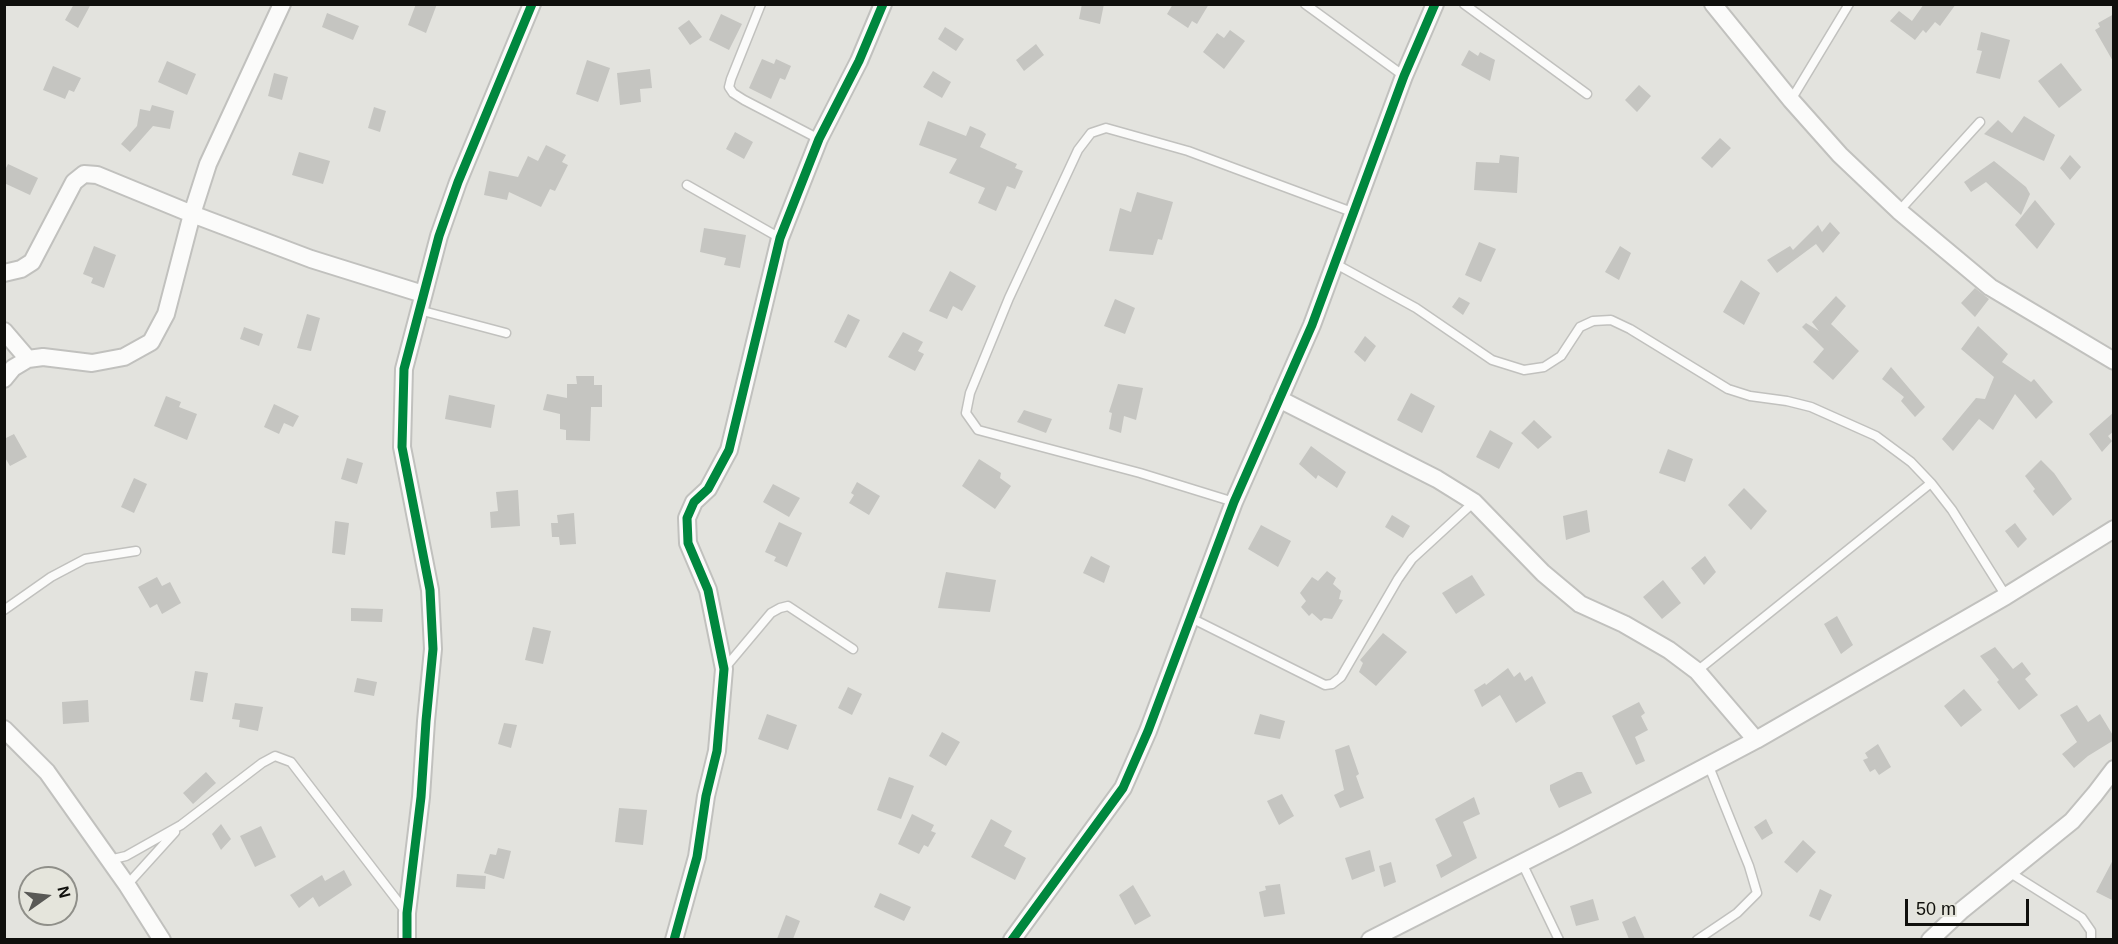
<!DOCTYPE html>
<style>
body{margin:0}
#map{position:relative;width:2118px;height:944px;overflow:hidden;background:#e3e3de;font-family:Helvetica,sans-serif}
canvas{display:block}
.frame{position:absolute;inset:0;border:6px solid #0f0f0c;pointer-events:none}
.north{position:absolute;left:18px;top:866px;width:60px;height:60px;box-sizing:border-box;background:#e5e5dc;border:2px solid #8f8f89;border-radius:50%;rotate:76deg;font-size:16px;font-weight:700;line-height:24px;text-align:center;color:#0f0f0c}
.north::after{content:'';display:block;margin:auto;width:21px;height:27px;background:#595956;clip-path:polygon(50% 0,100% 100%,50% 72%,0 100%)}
.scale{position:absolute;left:1905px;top:899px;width:124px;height:27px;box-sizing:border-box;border:3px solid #0f0f0c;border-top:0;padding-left:8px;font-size:18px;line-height:21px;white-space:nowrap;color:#0f0f0c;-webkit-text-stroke:4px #e5e5dc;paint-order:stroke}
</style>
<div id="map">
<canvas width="2118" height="944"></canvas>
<div class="frame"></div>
<div class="north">N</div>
<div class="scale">50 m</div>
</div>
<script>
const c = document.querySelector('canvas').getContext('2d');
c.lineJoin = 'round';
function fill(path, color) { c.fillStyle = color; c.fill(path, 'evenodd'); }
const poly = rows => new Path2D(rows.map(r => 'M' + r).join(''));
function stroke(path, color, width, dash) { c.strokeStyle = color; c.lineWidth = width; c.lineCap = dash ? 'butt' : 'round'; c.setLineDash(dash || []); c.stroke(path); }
fill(poly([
 [74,4,91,4,78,28,65,20],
 [416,4,437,4,426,33,408,25],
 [1082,4,1104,4,1100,24,1079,19],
 [1173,4,1209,4,1197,24,1192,21,1188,28,1167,14],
 [1924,4,1956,4,1940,26,1935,22,1926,33,1923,30,1915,40,1890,21,1899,11,1912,21],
 [327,13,359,26,353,40,322,27],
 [721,14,742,24,729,50,709,40],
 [2114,14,2114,63,2095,30,2100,27,2098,23],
 [689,20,702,37,690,45,678,28],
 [945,27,964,39,956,51,938,39],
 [1230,30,1245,41,1224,69,1203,52,1217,33,1224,38],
 [1981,32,2010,40,2000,79,1976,73,1982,51,1977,50],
 [1036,44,1044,55,1024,71,1016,60],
 [1469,50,1478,56,1480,52,1495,60,1490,81,1461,65],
 [762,59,774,64,776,59,791,66,785,80,780,78,771,99,749,88],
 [587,60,610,68,598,102,576,94],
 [167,61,196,74,187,95,158,82],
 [2061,63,2082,90,2059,108,2038,81],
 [53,66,81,78,74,92,69,90,65,99,43,90],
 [650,69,652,88,640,89,641,102,620,105,617,73],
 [933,71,951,82,942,98,923,87],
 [274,73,288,77,282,100,268,96],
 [1639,85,1651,96,1637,112,1625,100],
 [152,105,174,111,170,129,153,126,130,152,121,144,137,126,140,109,150,111],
 [374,107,386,111,380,132,368,128],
 [2024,116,2055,135,2044,161,1984,134,1998,120,2012,133],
 [928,121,966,136,970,126,982,131,986,134,980,147,1017,164,1015,168,1023,171,1015,189,1007,186,996,211,978,203,985,188,949,173,957,159,919,145],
 [735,132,753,142,744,159,726,149],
 [1720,138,1731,148,1712,168,1701,158],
 [546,145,566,155,562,162,568,165,555,191,550,189,541,207,509,192,507,200,484,195,489,171,518,177,528,156,538,161],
 [299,152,330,161,323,184,292,175],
 [1500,155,1519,157,1517,193,1474,190,1476,162,1499,163],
 [2070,155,2081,167,2070,180,2060,168],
 [1994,161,2026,187,2030,194,2021,215,1986,182,1971,192,1964,182],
 [8,164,38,178,30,195,4,183,4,172],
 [1137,192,1173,202,1162,240,1158,239,1153,255,1109,251,1120,208,1131,212],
 [2035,200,2055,224,2037,249,2015,225],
 [1830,222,1840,233,1823,253,1816,244,1777,273,1767,260,1790,246,1793,250,1818,225,1822,232],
 [704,228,746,235,740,268,724,265,726,258,700,252],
 [1479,242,1496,249,1481,282,1465,275],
 [94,246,116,255,104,288,91,283,93,278,83,274],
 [1620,246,1631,253,1619,280,1605,272],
 [950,271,976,286,962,311,953,306,947,319,929,311],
 [1741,280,1760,293,1744,325,1723,312],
 [1975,288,1989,299,1975,317,1961,303],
 [1836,296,1846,306,1831,324,1859,351,1833,380,1813,362,1824,349,1802,327,1806,323,1819,331,1812,322],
 [1459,297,1470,303,1463,315,1452,307],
 [1115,299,1135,308,1125,334,1104,326],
 [307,314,320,318,311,351,297,348],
 [848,314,860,320,846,348,834,342],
 [1978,326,2008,354,2002,362,2031,382,2034,379,2053,402,2036,419,2015,394,1993,430,1979,419,1953,451,1942,439,1976,398,1985,399,1994,377,1961,349],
 [244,327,263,334,259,346,240,339],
 [903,332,923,342,918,351,924,354,915,371,888,357],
 [1365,336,1376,346,1365,362,1354,352],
 [1891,367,1925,407,1915,417,1901,401,1904,397,1882,379],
 [576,376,594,376,594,385,602,385,602,407,591,407,590,441,566,440,566,430,560,429,560,414,543,410,547,394,567,398,567,384,577,384],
 [1118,384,1143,388,1136,420,1124,416,1121,433,1109,429,1112,413,1109,412],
 [1411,393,1435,406,1422,433,1397,420],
 [449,395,495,405,491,428,445,419],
 [166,396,181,402,179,407,197,414,187,440,154,426],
 [274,404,299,416,293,427,284,423,279,434,264,427],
 [1024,410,1052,419,1046,433,1017,422],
 [2114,412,2114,431,2108,436,2112,441,2102,452,2089,434],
 [1534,420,1552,437,1538,449,1521,433],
 [1490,430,1513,443,1499,469,1476,457],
 [14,434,27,457,10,466,4,456,4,439],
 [1311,446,1346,472,1337,488,1318,475,1316,479,1299,464],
 [1668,449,1693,459,1685,482,1659,473],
 [347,458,363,463,357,484,341,479],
 [979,459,1001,473,1000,478,1011,486,995,509,962,486],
 [2041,460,2054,473,2072,499,2053,516,2033,491,2035,489,2025,476],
 [134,478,147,484,134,513,121,507],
 [857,482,880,496,869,515,849,503,854,495,851,493],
 [773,484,800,498,789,517,763,502],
 [1744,488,1767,511,1751,530,1728,505],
 [518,490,520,526,491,528,490,512,498,511,496,492],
 [1587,510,1590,532,1566,540,1563,516],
 [574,513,576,544,560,545,559,537,552,537,551,523,558,523,557,515],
 [1392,515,1410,526,1403,538,1385,527],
 [335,521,349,523,345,555,332,553],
 [779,522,802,533,787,567,774,561,776,557,765,552],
 [2015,523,2027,539,2018,548,2005,531],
 [1261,525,1291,541,1278,567,1248,549],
 [1091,556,1110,566,1104,583,1083,573],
 [1705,556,1716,572,1704,585,1691,568],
 [1327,571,1336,578,1333,584,1341,591,1339,599,1343,600,1332,619,1324,618,1321,621,1312,613,1309,616,1301,607,1306,601,1300,593,1312,577,1318,581],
 [946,572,996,580,990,612,938,608],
 [1472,575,1485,595,1456,614,1442,593],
 [157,577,162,586,170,582,181,603,162,614,157,604,150,608,138,587],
 [1663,580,1681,603,1662,619,1643,597],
 [351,608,383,609,382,622,351,621],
 [1837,616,1853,645,1841,654,1824,624],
 [533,627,551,631,543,664,525,660],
 [1383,633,1407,652,1376,686,1359,672,1363,663,1360,660],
 [1995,647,2013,669,2022,662,2031,674,2025,679,2038,695,2019,710,1997,682,1999,680,1980,656],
 [1508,668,1514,677,1520,672,1525,681,1532,676,1546,703,1516,723,1500,695,1482,707,1474,690,1485,683,1486,685],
 [195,671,208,673,203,702,190,700],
 [357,678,377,682,374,696,354,692],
 [848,687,862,694,852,715,838,708],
 [1964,689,1982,710,1961,727,1944,706],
 [88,700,89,722,63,724,62,702],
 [1639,702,1645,713,1641,716,1648,730,1635,737,1645,761,1636,765,1612,716],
 [235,703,263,707,258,731,239,727,240,720,232,719],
 [2077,705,2088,722,2100,714,2114,737,2114,740,2088,756,2074,768,2062,754,2077,742,2060,715],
 [767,714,797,725,788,750,758,739],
 [1260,714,1285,721,1280,739,1254,734],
 [504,723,517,725,511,748,498,744],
 [942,732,960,742,946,766,929,756],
 [1878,744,1891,767,1879,775,1875,769,1870,772,1863,760,1868,758,1865,753],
 [1349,745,1359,774,1356,776,1364,798,1340,808,1334,795,1344,790,1335,750],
 [206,772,216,783,193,804,183,793],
 [1577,772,1582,772,1592,793,1559,808,1550,790,1550,785],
 [889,777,914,786,901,819,877,810],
 [1282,794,1294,816,1279,825,1267,801],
 [1474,797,1480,814,1463,822,1477,858,1441,878,1436,865,1452,856,1435,819],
 [619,808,647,810,643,845,615,842],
 [912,814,934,825,931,831,936,833,928,847,924,845,919,854,898,844],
 [991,819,1012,831,1004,846,1026,858,1015,880,971,857],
 [1766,819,1773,833,1762,840,1754,827],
 [221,824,231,839,221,850,212,834],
 [261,826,276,857,255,867,240,836],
 [1803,840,1816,852,1797,873,1784,862],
 [498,848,511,851,504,879,484,873,490,854,496,855],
 [1370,850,1375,871,1352,880,1345,858],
 [2114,858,2114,901,2096,892],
 [1391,862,1396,882,1384,887,1379,866],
 [344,870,352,885,319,907,313,897,299,908,290,895,322,875,325,881],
 [457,874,486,876,485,889,456,887],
 [1280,884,1285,914,1264,917,1259,892,1266,890,1265,886],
 [1133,885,1151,916,1135,925,1119,895],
 [1820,889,1832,895,1820,921,1809,916],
 [880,893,911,907,904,921,874,907],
 [1593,899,1599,920,1576,926,1570,906],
 [786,915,800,921,793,939,777,939],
 [1635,916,1645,939,1629,939,1622,922]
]), '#c5c5c1');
const service = poly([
 [761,4,731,79,729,87,733,93,744,100,819,139],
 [1305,4,1404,76],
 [1464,4,1587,94],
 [1791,100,1849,4],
 [687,185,780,238],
 [1899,211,1980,122],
 [1334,263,1416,308,1492,360,1524,370,1544,367,1561,356,1580,327,1593,321,1611,320,1630,329,1728,389,1750,396,1787,401,1811,407,1876,436,1911,462,1931,483,1952,510,2006,596],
 [419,310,506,333],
 [1234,502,1140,473,978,430,966,413,970,393,1009,298,1078,150,1091,133,1106,128,1188,151,1352,212],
 [4,610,51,577,85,559,136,551],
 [1191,618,1325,685,1332,684,1341,677,1398,579,1412,559,1474,502],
 [724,669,771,613,780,608,788,606,853,649],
 [1697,671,1931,483],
 [109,860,126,856,181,825,262,763,275,756,291,762,406,912],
 [1522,863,1559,940],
 [2009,872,2082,918,2091,931,2091,940],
 [127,885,175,832],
 [1697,940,1737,913,1757,893,1749,866,1708,764]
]);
const minor = poly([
 [1713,4,1791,100,1840,155,1899,211,1990,287,2114,361],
 [4,273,21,269,32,262,74,182,84,174,97,175,192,214,311,259,423,294],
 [4,331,28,359],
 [4,379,13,368,28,359,43,357,92,363,124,357,151,342,166,314,192,214,208,164,282,4],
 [1279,399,1437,479,1474,502,1543,573,1580,604,1624,624,1669,650,1697,671,1756,740],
 [4,729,47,772,127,885,162,940],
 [407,940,407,913,421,797,426,721,433,649,430,590,402,447,404,369,439,236,458,182,532,4],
 [674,940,697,857,706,796,717,751,724,669,708,590,688,543,687,518,694,502,708,489,729,450,780,238,819,139,859,61,883,4],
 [1012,940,1123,788,1148,731,1234,502,1312,325,1404,76,1435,4],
 [1370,940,1565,841,1756,740,2006,596,2114,529],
 [1930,940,1962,910,2072,821,2095,794,2114,769]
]);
stroke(service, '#c1c1be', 11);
stroke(minor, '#c1c1be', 20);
stroke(service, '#fbfbfa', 8);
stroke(minor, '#fbfbfa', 16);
stroke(poly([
 [407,940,407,913,421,797,426,721,433,649,430,590,402,447,404,369,439,236,458,182,532,4],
 [674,940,697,857,706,796,717,751,724,669,708,590,688,543,687,518,694,502,708,489,729,450,780,238,819,139,859,61,883,4],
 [1012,940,1123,788,1148,731,1234,502,1312,325,1404,76,1435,4]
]), '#00873e', 9);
</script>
